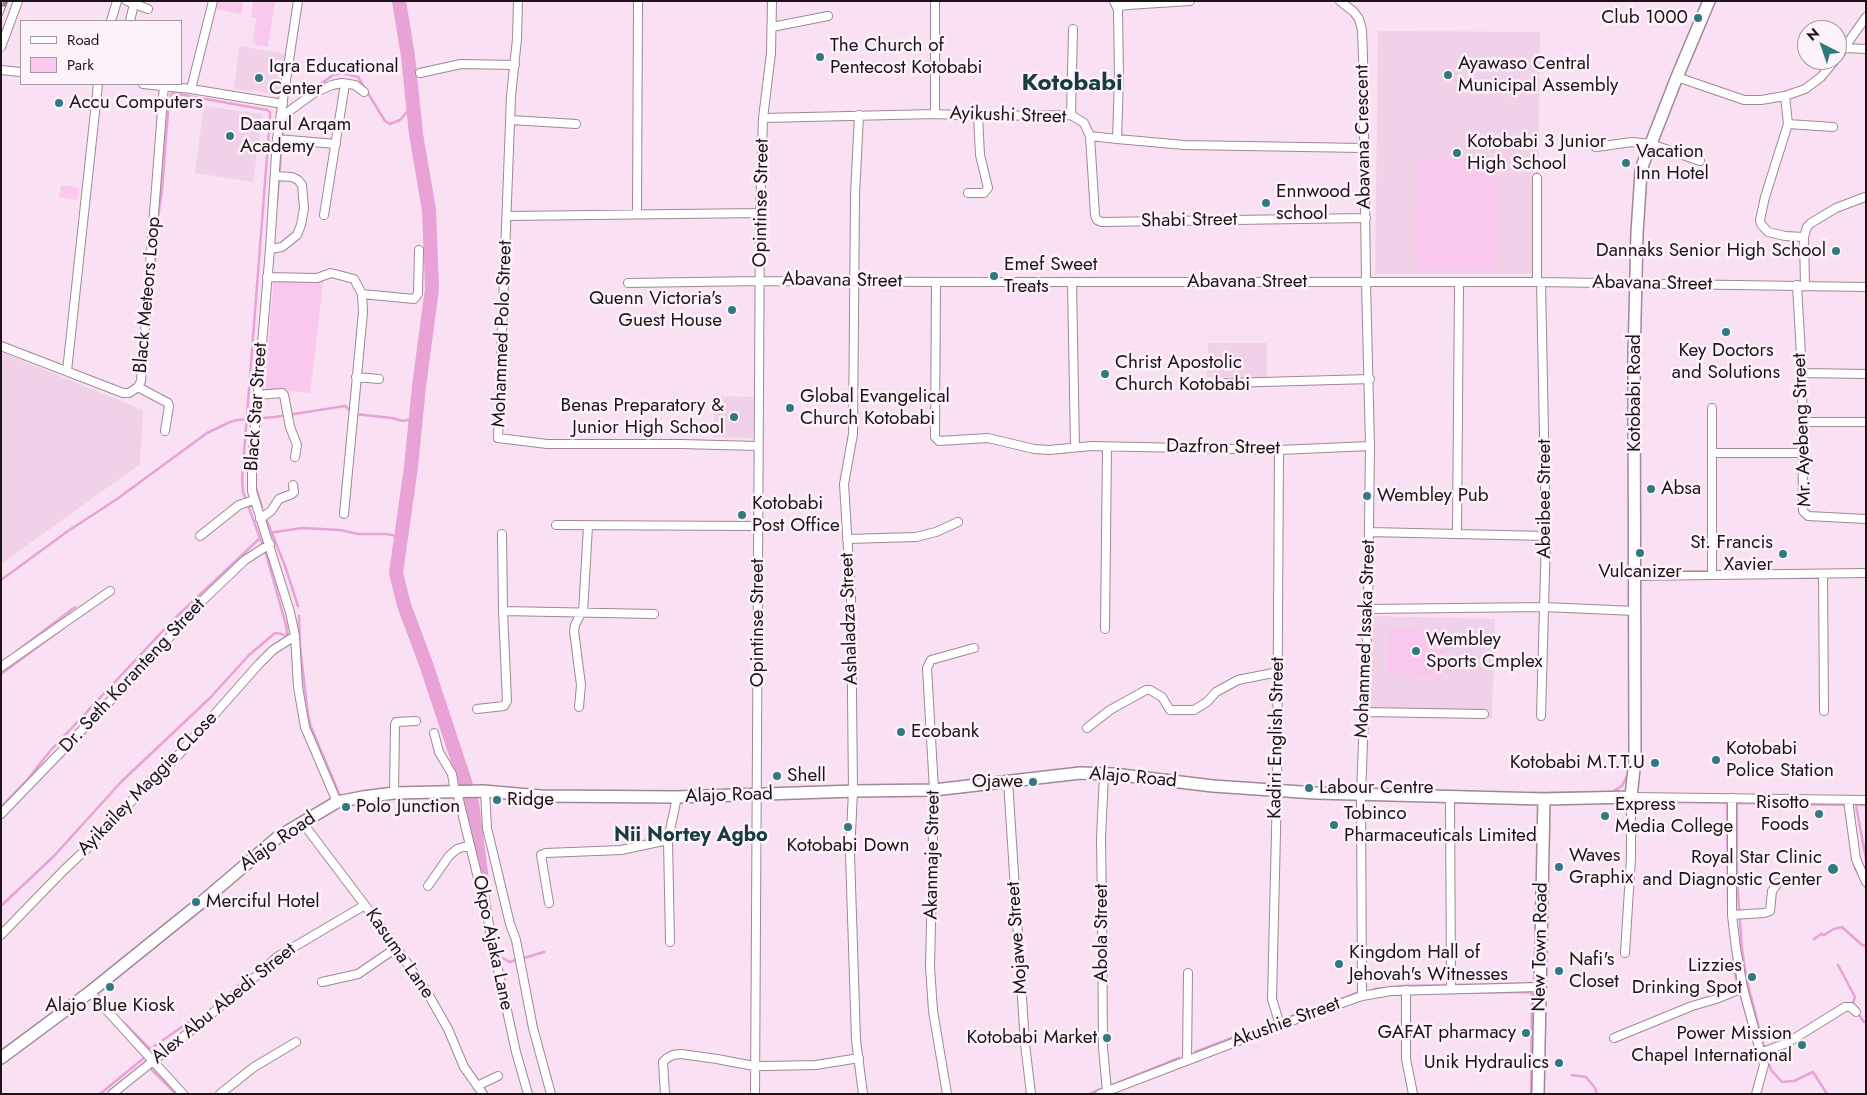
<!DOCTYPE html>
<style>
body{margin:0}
#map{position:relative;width:1867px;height:1095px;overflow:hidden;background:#f9e0f2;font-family:Jost,sans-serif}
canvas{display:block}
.frame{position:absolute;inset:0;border:2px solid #1c141a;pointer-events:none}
.legend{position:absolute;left:20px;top:20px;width:162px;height:65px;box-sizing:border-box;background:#fdf2fa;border:1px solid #a399a0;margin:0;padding:6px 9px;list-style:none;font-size:15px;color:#1c141a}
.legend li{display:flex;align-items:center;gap:10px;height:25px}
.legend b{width:25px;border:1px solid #a399a0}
.north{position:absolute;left:1797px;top:20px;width:50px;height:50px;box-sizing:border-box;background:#fdf2fa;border:1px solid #a399a0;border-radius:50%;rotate:319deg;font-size:14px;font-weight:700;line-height:20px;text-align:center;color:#1c141a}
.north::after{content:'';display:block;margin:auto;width:18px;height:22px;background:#30797f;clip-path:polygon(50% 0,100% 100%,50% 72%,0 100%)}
</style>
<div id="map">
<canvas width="1867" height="1095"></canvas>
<div class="frame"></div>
<ul class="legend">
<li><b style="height:6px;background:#fff"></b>Road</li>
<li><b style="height:14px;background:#fac8ec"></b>Park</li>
</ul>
<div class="north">N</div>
</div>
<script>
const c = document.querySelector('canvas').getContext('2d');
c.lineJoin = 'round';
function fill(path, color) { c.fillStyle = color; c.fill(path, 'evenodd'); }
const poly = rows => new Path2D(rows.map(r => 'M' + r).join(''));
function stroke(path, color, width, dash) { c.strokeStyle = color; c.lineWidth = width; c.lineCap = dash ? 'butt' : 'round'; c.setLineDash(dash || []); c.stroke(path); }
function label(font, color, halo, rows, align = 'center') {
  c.font = font + ' Jost,sans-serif'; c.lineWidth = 5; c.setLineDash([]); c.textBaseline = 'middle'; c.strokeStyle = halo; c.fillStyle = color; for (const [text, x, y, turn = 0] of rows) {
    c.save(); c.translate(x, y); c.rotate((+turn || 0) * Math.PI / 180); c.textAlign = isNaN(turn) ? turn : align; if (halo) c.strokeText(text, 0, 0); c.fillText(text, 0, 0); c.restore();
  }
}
fill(poly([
 [1378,31,1540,32,1537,274,1375,274],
 [239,46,286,54,280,91,277,94,259,92,259,91,253,90,253,92,234,89],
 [204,106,262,114,253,182,195,173],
 [1208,343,1267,343,1267,377,1207,377],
 [1,352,143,410,140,464,1,564],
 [715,396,754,397,753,438,713,437],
 [1373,616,1495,619,1492,718,1370,715]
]), '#f0d1e7');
fill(poly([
 [243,1,241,14,216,9,218,2],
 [253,1,275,1,268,47,255,45,256,42,253,42,256,18,251,17],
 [1417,158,1498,159,1497,270,1415,269],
 [61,185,79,188,77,200,59,197],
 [274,274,324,275,310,393,265,389],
 [1390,627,1444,630,1442,676,1387,673]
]), '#fac8ec');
stroke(poly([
 [311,91,333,75,342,73,358,77,385,121,390,124,400,120,413,105],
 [277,202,284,120],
 [155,262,157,223,162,190,169,99,172,93,267,110,270,112,270,118,242,479,243,492,266,554,286,625,288,638],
 [355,414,392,418,403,421,417,418],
 [255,485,262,507],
 [267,521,285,566,298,606],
 [269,533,302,528,340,530,358,534,386,534,402,537],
 [1,580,68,531,117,499,207,433,230,422,237,420,275,417,345,406,351,411],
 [299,616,300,647,308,715,311,727,340,796],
 [16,652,75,607],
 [1,674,62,629],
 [1533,793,1612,792,1622,786,1628,774],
 [1727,803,1728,905],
 [1737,803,1737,880,1742,949,1746,977,1766,1055,1771,1070,1782,1082,1794,1081,1813,1072,1827,1094],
 [1737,803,1847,805],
 [1636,805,1672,802,1732,803],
 [1866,805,1856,805,1866,859],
 [1,807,27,780,51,750,173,620,260,538],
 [1853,860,1855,868,1866,888],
 [1,906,54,856,122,781,210,698,249,655,275,633,282,634,288,637],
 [1814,939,1821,934,1824,935,1834,929,1842,927,1862,945,1866,946],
 [1733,950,1735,975,1757,1054],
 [497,955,510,962,516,960],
 [524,958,544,952],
 [1838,965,1855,997,1852,1006],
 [1456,985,1532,983,1531,1094],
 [1374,989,1403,986,1447,985],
 [1446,993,1532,992],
 [1332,1003,1356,993],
 [1857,1012,1864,1022,1866,1021],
 [1286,1018,1322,1006],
 [124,1023,150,1049,189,1022],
 [1274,1031,1285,1027],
 [1195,1052,1273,1022],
 [149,1067,176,1094],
 [1572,1075,1586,1077,1595,1088,1597,1094],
 [1110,1086,1179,1058],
 [100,1094,144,1058],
 [1090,1094,1103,1088]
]), '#e8a2d6', 2.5);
stroke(poly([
 [399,1,408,56,416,134,429,210,432,289,419,386,411,467,396,573,404,605,426,664,472,803,483,888]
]), '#e8a2d6', 14);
const street = poly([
 [127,1,148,9],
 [298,1,277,139,270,249,252,462,252,491,290,612,295,636,298,687,305,727,337,802],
 [518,1,517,39,511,96,498,438,547,444,681,444,758,446],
 [1114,1,1118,10],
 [1340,1,1354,12,1359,19,1362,30,1363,57,1366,282,1370,446,1368,609,1361,795,1362,996],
 [111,21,117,1],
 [130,21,134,4],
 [772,27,828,16],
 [1,47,18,1],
 [1845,48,1866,49],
 [1837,58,1866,17],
 [1,70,21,72],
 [420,73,461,64,515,65],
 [1677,77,1744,100,1761,100,1785,96,1805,89,1821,77,1835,60],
 [143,84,191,89,283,104],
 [191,89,213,1],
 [1785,96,1788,124,1765,197,1760,220,1761,224,1768,232,1785,236,1804,237,1805,286],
 [935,114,935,2],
 [859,115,855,195,853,434,844,484,851,596,853,791,850,854,856,1040,863,1094],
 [1071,115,1073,29],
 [281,117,314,93,332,85,342,83,355,85,364,92],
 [763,118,935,114,978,116,1071,115,1084,123,1090,136,1117,139,1184,145,1363,148],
 [511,120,576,124],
 [1788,124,1833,127],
 [1090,136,1095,215,1097,220,1102,222,1366,218],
 [277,139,336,144],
 [1117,139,1119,78,1118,10,1120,6,1128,5,1190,1],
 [1596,147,1632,142,1651,144,1700,161],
 [1537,178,1537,282],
 [968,193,984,193,988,188,980,155,978,116],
 [637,213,638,1],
 [324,215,345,84],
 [508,216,760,213],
 [1804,237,1807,227,1811,223,1836,208,1865,197],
 [270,249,282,247,297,235,301,225,304,208,302,185,298,180,292,177,275,176],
 [267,277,317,278,331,273,354,279,362,294,363,312,344,514],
 [936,282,935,437,939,441,988,438,1034,449,1049,450,1092,446,1279,450,1370,446],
 [1072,282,1075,447],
 [1541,282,1546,536,1541,716],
 [628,283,760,281,936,282,1537,282,1866,287],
 [1797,285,1802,373,1803,511,1808,516,1866,519],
 [362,294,414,299,418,294,419,250],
 [1,346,123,393,129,393,138,387,141,381,164,85],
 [67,371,98,84],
 [1802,373,1866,374],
 [356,377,379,379],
 [1226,383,1370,379],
 [138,387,168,403,169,406,165,431],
 [257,395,282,393,284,395,290,427,297,445,295,457],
 [1803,422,1866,422],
 [1279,450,1277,791,1272,999,1280,1025],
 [1712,453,1801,453],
 [260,519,271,511,279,499,292,494,294,492,293,485],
 [556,525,758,526],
 [1369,532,1546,536],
 [1457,533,1459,283],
 [200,536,239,505,254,500],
 [847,539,916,537,936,532,958,522],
 [1823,574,1824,711],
 [1712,575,1712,408],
 [1634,576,1866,573],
 [1368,609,1544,607,1635,611],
 [503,611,654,614],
 [583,613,588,526],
 [1105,629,1107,447],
 [1,667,110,591],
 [579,707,581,685,574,631,575,625,581,613],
 [477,709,504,706,507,701,503,611,502,534],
 [1365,712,1484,714],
 [1087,728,1110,710,1146,690,1150,690,1162,697,1170,710,1194,710,1207,702,1216,692,1238,680,1278,672],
 [434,733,439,752,452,774,455,792],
 [1104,774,1101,838,1102,908,1103,1048,1107,1091],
 [1008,781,1025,1044,1031,1094],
 [485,791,487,828,510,924,516,940,533,1028,551,1094],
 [457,792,478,878,483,888,491,937,516,1052,528,1094],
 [394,793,395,725,396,722,416,721],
 [1450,797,1451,989],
 [1732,798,1732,915,1736,949,1743,988,1764,1065,1756,1094],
 [1848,800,1856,859,1866,882],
 [1,814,140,670,201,602,245,560,270,544],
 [302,822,389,937,427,992,448,1029,464,1067,483,1094],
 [428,886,449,856,457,849,470,845],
 [549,903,541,855,546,853,621,850,668,840],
 [1732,915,1764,913,1770,911,1772,891,1778,883],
 [1,935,63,871,101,835,148,783,174,760,259,664,273,650,295,636],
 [670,942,668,840,677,797],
 [1625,953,1631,858,1631,797,1866,800],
 [322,982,358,974,396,948],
 [1406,990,1406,1059,1413,1094],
 [90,992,183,1094],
 [1614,1038,1692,1006,1716,999,1743,988],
 [1760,1053,1787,1043,1845,1007,1851,1007,1856,1012],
 [1187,1060,1188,973],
 [477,1086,498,1076],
 [112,1094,209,1016,261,972,277,957,365,905],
 [220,1094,254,1067,296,1042],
 [665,1094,663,1062,667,1058,673,1055,681,1054,717,1059,754,1066,766,1066,816,1065,859,1058],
 [755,1094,760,213,763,118,771,53,772,1],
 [947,1094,933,1011,930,967,934,790,927,668,931,660,974,648],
 [1100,1094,1280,1025,1362,996,1391,991,1540,987]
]);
const secondary = poly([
 [1,1058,90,992,203,901,278,837,337,802,363,797,394,793,483,791,541,796,677,797,855,791,934,790,1080,773,1113,774,1213,786,1316,793,1544,799,1631,797,1635,759,1634,359,1637,233,1641,172,1643,164,1677,77,1709,1],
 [1538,1094,1544,799]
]);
stroke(street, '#9f8898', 10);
stroke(secondary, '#9f8898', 14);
stroke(street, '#fff', 8);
stroke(secondary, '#fff', 11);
const rail = poly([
 [1,14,6,1]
]);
stroke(rail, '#91808d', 4.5);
stroke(rail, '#fdf2fa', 2.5, [8]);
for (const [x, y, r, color] of [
 [1698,18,5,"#30797f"],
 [820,57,5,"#30797f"],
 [1448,75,5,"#30797f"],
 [259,78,5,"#30797f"],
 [59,103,5,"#30797f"],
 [230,136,5,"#30797f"],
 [1457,153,5,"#30797f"],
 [1626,163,5,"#30797f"],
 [1266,203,5,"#30797f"],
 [1836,251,5,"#30797f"],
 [994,276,5,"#30797f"],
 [732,310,5,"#30797f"],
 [1726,332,5,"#30797f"],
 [1105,374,5,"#30797f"],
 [790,408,5,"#30797f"],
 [734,417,5,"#30797f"],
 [1651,489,5,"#30797f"],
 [1367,496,5,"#30797f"],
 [742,515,5,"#30797f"],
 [1640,553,5,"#30797f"],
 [1783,554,5,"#30797f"],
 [1416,651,5,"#30797f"],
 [901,732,5,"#30797f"],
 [1716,760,5,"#30797f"],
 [1655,763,5,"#30797f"],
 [777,776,5,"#30797f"],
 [1033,782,5,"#30797f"],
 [1309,788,5,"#30797f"],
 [497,800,5,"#30797f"],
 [346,807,5,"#30797f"],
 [1819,814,5,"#30797f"],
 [1605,816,5,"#30797f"],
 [1334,825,5,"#30797f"],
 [848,827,5,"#30797f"],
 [1559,867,5,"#30797f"],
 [1833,869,6,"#30797f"],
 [196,902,5,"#30797f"],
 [1339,964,5,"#30797f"],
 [1559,971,5,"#30797f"],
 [1752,977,5,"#30797f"],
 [110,987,5,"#30797f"],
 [1526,1033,5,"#30797f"],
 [1107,1038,5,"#30797f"],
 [1802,1045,5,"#30797f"],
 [1559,1063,5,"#30797f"]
]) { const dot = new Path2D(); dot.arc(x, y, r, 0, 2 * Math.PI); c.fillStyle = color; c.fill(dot); stroke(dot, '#fdf2fa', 2); }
label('19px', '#1c141a', '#fdf2fa', [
 ["Club 1000",1688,18,"right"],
 ["The Church of",830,46],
 ["Pentecost Kotobabi",830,68],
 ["Ayawaso Central",1458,64],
 ["Municipal Assembly",1458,86],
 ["Iqra Educational",269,67],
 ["Center",269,89],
 ["Accu Computers",69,103],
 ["Daarul Arqam",240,125],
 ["Academy",240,147],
 ["Kotobabi 3 Junior",1467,142],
 ["High School",1467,164],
 ["Vacation",1636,152],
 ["Inn Hotel",1636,174],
 ["Ennwood",1276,192],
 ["school",1276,214],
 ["Dannaks Senior High School",1826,251,"right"],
 ["Emef Sweet",1004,265],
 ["Treats",1004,287],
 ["Quenn Victoria's",722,299,"right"],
 ["Guest House",722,321,"right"],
 ["Key Doctors",1726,351,"center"],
 ["and Solutions",1726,373,"center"],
 ["Christ Apostolic",1115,363],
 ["Church Kotobabi",1115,385],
 ["Global Evangelical",800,397],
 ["Church Kotobabi",800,419],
 ["Benas Preparatory &",724,406,"right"],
 ["Junior High School",724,428,"right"],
 ["Absa",1661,489],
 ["Wembley Pub",1377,496],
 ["Kotobabi",752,504],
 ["Post Office",752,526],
 ["St. Francis",1773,543,"right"],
 ["Xavier",1773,565,"right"],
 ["Vulcanizer",1640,572,"center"],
 ["Wembley",1426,640],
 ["Sports Cmplex",1426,662],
 ["Ecobank",911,732],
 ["Kotobabi",1726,749],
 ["Police Station",1726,771],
 ["Kotobabi M.T.T.U",1645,763,"right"],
 ["Shell",787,776],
 ["Ojawe",1023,782,"right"],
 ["Labour Centre",1319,788],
 ["Ridge",507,800],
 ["Risotto",1809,803,"right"],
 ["Foods",1809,825,"right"],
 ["Express",1615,805],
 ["Media College",1615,827],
 ["Polo Junction",356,807],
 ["Tobinco",1344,814],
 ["Pharmaceuticals Limited",1344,836],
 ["Kotobabi Down",848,846,"center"],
 ["Waves",1569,856],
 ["Graphix",1569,878],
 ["Royal Star Clinic",1822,858,"right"],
 ["and Diagnostic Center",1822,880,"right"],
 ["Merciful Hotel",206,902],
 ["Kingdom Hall of",1349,953],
 ["Jehovah's Witnesses",1349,975],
 ["Nafi's",1569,960],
 ["Closet",1569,982],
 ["Lizzies",1742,966,"right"],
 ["Drinking Spot",1742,988,"right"],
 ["Alajo Blue Kiosk",110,1006,"center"],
 ["GAFAT pharmacy",1516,1033,"right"],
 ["Power Mission",1792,1034,"right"],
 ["Chapel International",1792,1056,"right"],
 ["Kotobabi Market",1097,1038,"right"],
 ["Unik Hydraulics",1549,1063,"right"]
], 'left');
label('19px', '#1c141a', '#fdf2fa', [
 ["Ayikushi Street",1008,116,2],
 ["Abavana Crescent",1364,137,-91],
 ["Opintinse Street",762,203,-89],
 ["Shabi Street",1189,221,-1],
 ["Abavana Street",842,281,1],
 ["Abavana Street",1247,282],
 ["Abavana Street",1652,284,1],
 ["Black Meteors Loop",148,295,-85],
 ["Mohammed Polo Street",503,334,-88],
 ["Kotobabi Road",1635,393,-90],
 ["Black Star Street",257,407,-86],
 ["Mr. Ayebeng Street",1803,430,-92],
 ["Dazfron Street",1223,448,1],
 ["Abeibee Street",1545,499,-90],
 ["Ashaladza Street",850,619,-92],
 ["Opintinse Street",758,623,-90],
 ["Mohammed Issaka Street",1366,639,-88],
 ["Dr. Seth Koranteng Street",133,676,-47],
 ["Kadiri English Street",1277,738,-89],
 ["Alajo Road",1133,778,5],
 ["Ayikailey Maggie CLose",148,784,-46],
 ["Alajo Road",729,796,-2],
 ["Alajo Road",278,842,-35],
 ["Akanmaje Street",933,855,-89],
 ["Abola Street",1102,933,-90],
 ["Mojawe Street",1018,938,-94],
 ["Okpo Ajaka Lane",492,943,78],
 ["New Town Road",1541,947,-89],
 ["Kasuma Lane",399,954,55],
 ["Alex Abu Abedi Street",224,1004,-39],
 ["Akushie Street",1286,1023,-20]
]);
label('bold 20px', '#183b3e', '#fdf2fa', [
 ["Nii Nortey Agbo",691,836]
]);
label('bold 24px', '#183b3e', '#fdf2fa', [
 ["Kotobabi",1072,84]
]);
</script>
